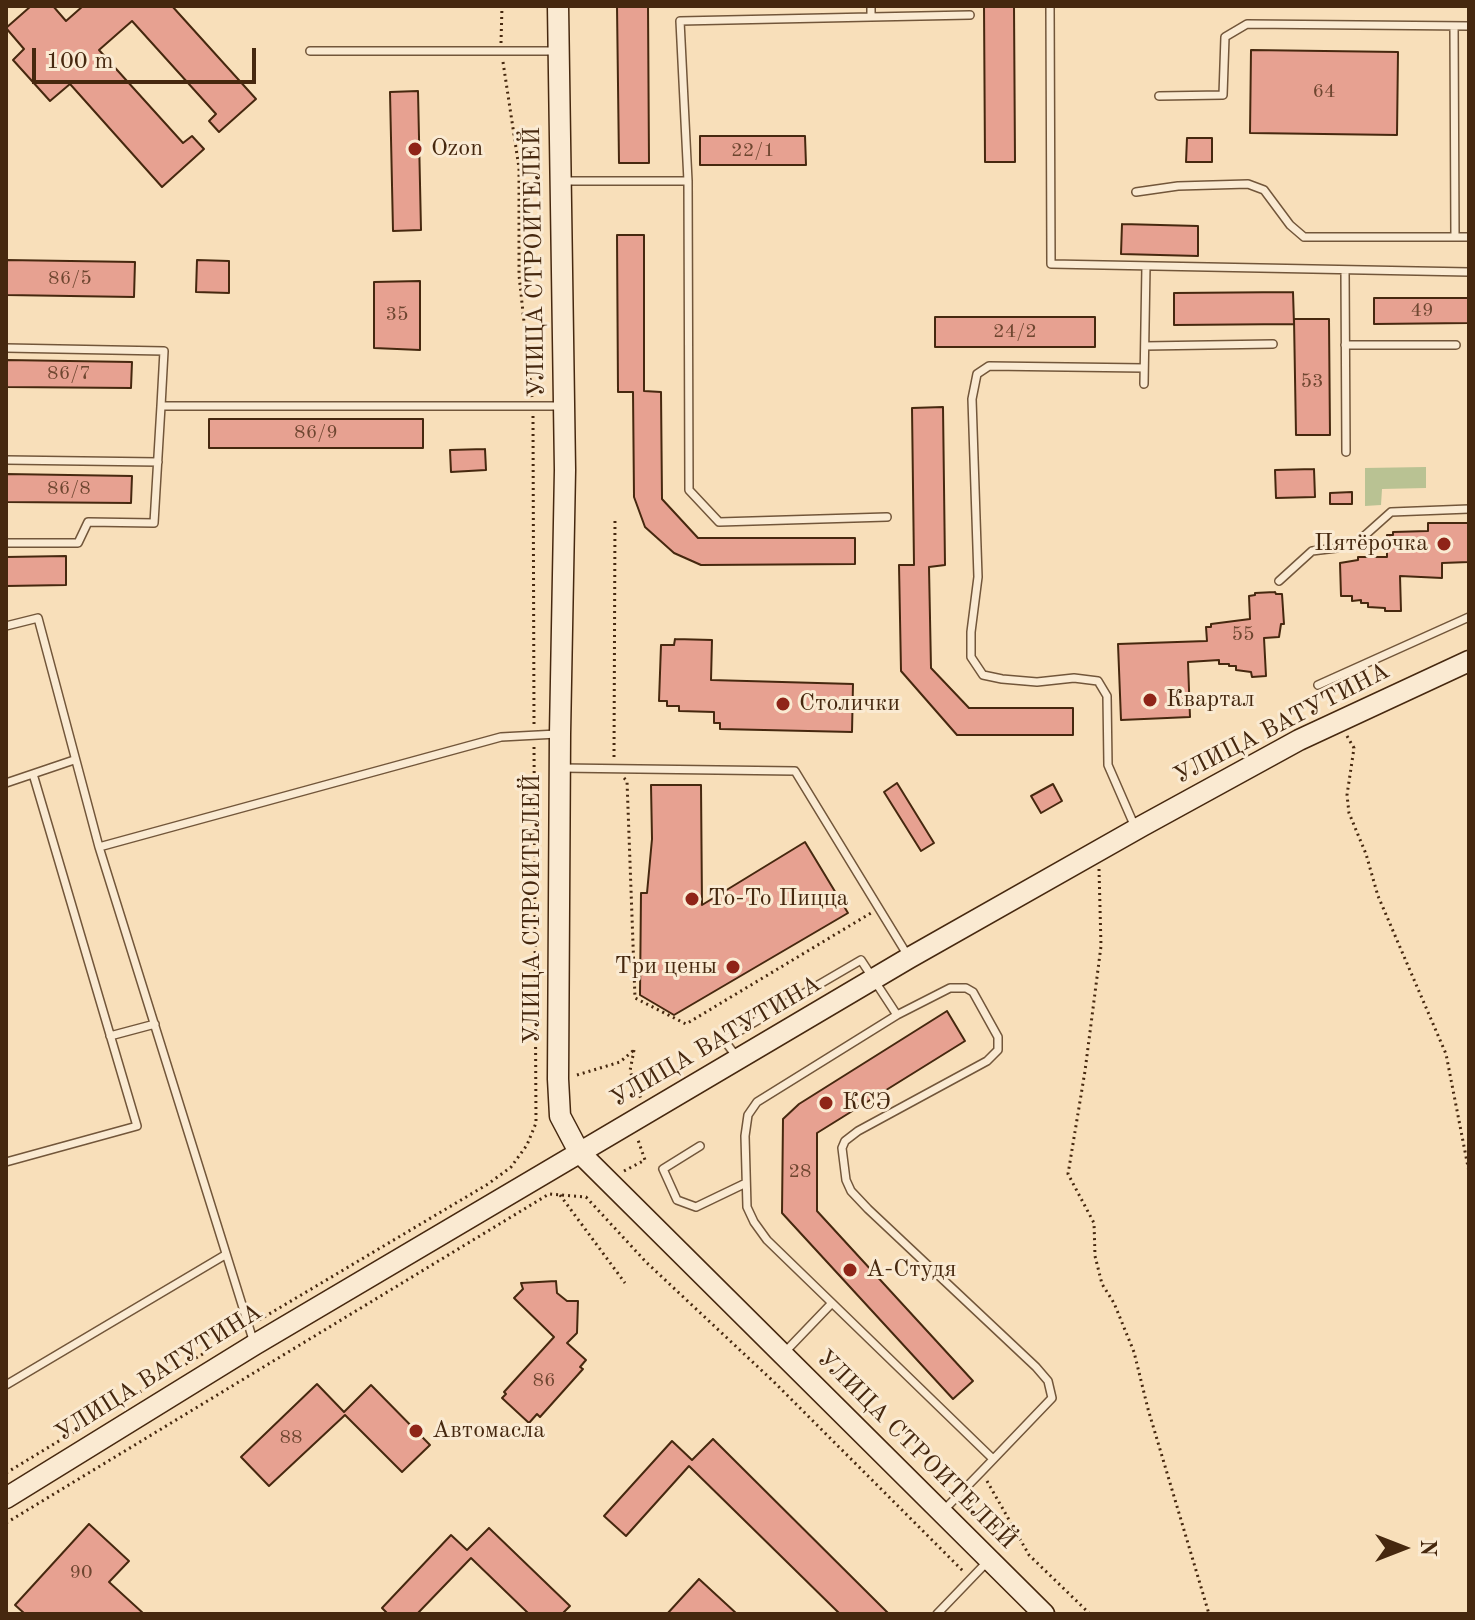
<!DOCTYPE html>
<meta charset="utf-8">
<style>
body{margin:0}
#map{position:relative;width:1475px;height:1620px;overflow:hidden;background:#f8dfba;font-family:"Old Standard TT",serif}
canvas{display:block}
.frame{position:absolute;inset:0;border:8px solid #46280f;pointer-events:none}
.north{position:absolute;left:1363px;top:1508px;width:80px;height:80px;-webkit-text-stroke:6px #faead2;paint-order:stroke;rotate:90deg;font-size:22px;font-weight:700;line-height:32px;text-align:center;color:#46280f}
.north::after{content:'';display:block;margin:auto;width:28px;height:36px;background:#46280f;clip-path:polygon(50% 0,100% 100%,50% 72%,0 100%)}
.scale{position:absolute;left:32px;top:48px;width:224px;height:36px;box-sizing:border-box;border:4px solid #46280f;border-top:0;padding-left:10px;font-size:24px;line-height:28px;white-space:nowrap;color:#46280f;-webkit-text-stroke:6px #faead2;paint-order:stroke}
</style>
<div id="map">
<canvas width="1475" height="1620"></canvas>
<div class="frame"></div>
<div class="north">N</div>
<div class="scale">100 m</div>
</div>
<script>
const c = document.querySelector('canvas').getContext('2d');
c.lineJoin = 'round';
function fill(path, color) { c.fillStyle = color; c.fill(path, 'evenodd'); }
const poly = rows => new Path2D(rows.map(r => 'M' + r).join(''));
function stroke(path, color, width, dash) { c.strokeStyle = color; c.lineWidth = width; c.lineCap = dash ? 'butt' : 'round'; c.setLineDash(dash || []); c.stroke(path); }
function label(font, color, halo, rows, align = 'center') {
  c.font = font + ' "Old Standard TT",serif'; c.lineWidth = 6; c.setLineDash([]); c.textBaseline = 'middle'; c.strokeStyle = halo; c.fillStyle = color; for (const [text, x, y, turn = 0] of rows) {
    c.save(); c.translate(x, y); c.rotate((+turn || 0) * Math.PI / 180); c.textAlign = isNaN(turn) ? turn : align; if (halo) c.strokeText(text, 0, 0); c.fillText(text, 0, 0); c.restore();
  }
}
fill(poly([
 [1426,467,1426,488,1382,489,1381,505,1365,506,1365,468]
]), '#b9c293');
const building = poly([
 [31,6,53,6,66,21,83,6,172,6,256,99,219,132,209,121,216,114,132,21,99,50,183,143,192,136,204,149,162,187,70,84,50,101,13,60,24,49,6,28,31,6],
 [617,6,648,6,649,163,619,163,617,6],
 [984,6,1014,6,1015,162,985,162,984,6],
 [1251,50,1398,52,1397,135,1250,133,1251,50],
 [418,91,421,230,393,231,390,92,418,91],
 [700,136,805,136,806,165,700,165,700,136],
 [1187,138,1212,138,1212,162,1186,162,1187,138],
 [1122,224,1198,226,1198,256,1121,254,1122,224],
 [617,235,644,235,644,391,661,392,662,499,698,538,855,538,855,564,701,565,674,553,645,527,634,497,633,392,618,392,617,235],
 [6,260,135,262,134,297,6,295,6,260],
 [197,260,229,261,229,293,196,292,197,260],
 [420,281,420,350,374,348,374,282,420,281],
 [1293,292,1294,324,1174,325,1174,293,1293,292],
 [1374,298,1469,298,1469,323,1374,324,1374,298],
 [935,317,1095,317,1095,347,935,347,935,317],
 [1294,319,1329,319,1330,435,1296,435,1294,319],
 [6,360,132,362,131,388,6,387,6,360],
 [943,407,945,565,929,567,931,668,969,708,1073,708,1073,735,957,735,901,671,899,565,914,565,912,408,943,407],
 [209,419,423,419,423,448,209,448,209,419],
 [485,449,486,470,451,472,450,450,485,449],
 [1314,469,1315,497,1276,498,1275,470,1314,469],
 [6,474,132,476,131,503,6,502,6,474],
 [1352,492,1352,504,1330,504,1330,493,1352,492],
 [1428,523,1469,523,1469,562,1442,563,1442,578,1400,576,1401,611,1385,611,1385,608,1368,607,1368,603,1361,603,1361,600,1352,601,1352,596,1341,596,1340,563,1358,560,1358,557,1387,557,1387,535,1393,535,1393,532,1428,531,1428,523],
 [66,556,66,585,6,586,6,557,66,556],
 [1275,592,1276,594,1282,594,1284,624,1281,624,1279,637,1264,638,1266,676,1252,677,1251,672,1236,670,1236,666,1229,666,1229,664,1219,664,1219,660,1188,662,1190,717,1121,720,1118,644,1207,641,1206,627,1211,627,1211,624,1250,619,1249,596,1255,595,1255,593,1275,592],
 [675,639,712,640,711,680,853,684,852,732,720,729,720,723,714,723,714,712,679,711,679,706,667,706,667,701,659,701,661,645,674,645,675,639],
 [897,783,934,843,921,851,884,792,897,783],
 [1053,784,1062,801,1041,813,1031,796,1053,784],
 [651,785,701,785,702,905,805,842,848,913,674,1015,640,995,641,893,647,893,652,839,651,785],
 [947,1011,965,1041,817,1133,817,1211,973,1381,953,1399,782,1213,783,1119,799,1104,947,1011],
 [556,1281,557,1293,567,1301,578,1301,577,1333,567,1343,586,1360,580,1367,583,1369,540,1417,537,1414,529,1423,502,1398,506,1394,504,1392,554,1337,514,1298,523,1289,521,1283,556,1281],
 [317,1384,344,1412,371,1385,430,1445,402,1472,345,1415,269,1486,241,1457,317,1384],
 [713,1439,889,1614,840,1614,689,1466,626,1536,604,1516,672,1441,692,1460,713,1439],
 [89,1524,129,1561,109,1582,144,1614,25,1614,15,1605,89,1524],
 [489,1528,570,1606,562,1614,529,1614,471,1558,417,1614,388,1614,382,1608,451,1535,467,1550,489,1528],
 [699,1579,737,1614,667,1614,699,1579]
]);
fill(building, '#e7a191');
stroke(building, '#46280f', 2);
const lane = poly([
 [1050,6,1051,264,1469,272],
 [871,17,970,15],
 [1454,26,1455,237],
 [310,51,556,51],
 [1159,96,1223,95,1225,37,1247,24,1469,26],
 [563,181,688,181,680,21,871,17,871,6],
 [688,181,689,490,719,522,887,517],
 [1136,192,1178,186,1248,184,1264,190,1290,225,1304,237,1469,237],
 [1345,270,1346,452],
 [1345,345,1456,345],
 [1145,346,1273,344],
 [6,348,164,351,161,406,561,406],
 [1144,384,1146,266],
 [6,460,158,462],
 [6,543,78,543,88,522,154,523,161,406],
 [1279,581,1312,551,1353,546,1391,512,1469,509],
 [6,626,38,618,99,847,254,1343],
 [1318,685,1469,617],
 [561,768,795,771,908,956],
 [6,783,74,760],
 [1135,827,1108,765,1107,696,1098,681,1074,678,1037,682,1002,679,983,675,971,657,971,632,978,577,972,399,977,374,989,366,1144,368],
 [99,847,501,737,557,734],
 [110,1036,155,1024],
 [736,1056,724,1040,861,960,897,1015],
 [700,1146,663,1169,677,1200,696,1207,746,1183],
 [6,1162,137,1126,33,774],
 [784,1353,832,1303],
 [6,1385,225,1255],
 [943,1511,982,1471,1052,1398,1048,1381,1036,1367,868,1209,851,1191,846,1180,842,1148,845,1141,858,1131,987,1061,998,1050,998,1037,973,992,966,988,950,988,897,1015,757,1102,748,1115,745,1136,747,1207,754,1222,767,1240,993,1459],
 [937,1614,988,1561]
]);
const secondary = poly([
 [558,6,565,470,560,734,558,1079,560,1116,579,1152,1044,1614],
 [6,1498,254,1345,909,958,1142,826,1299,740,1469,661]
]);
stroke(lane, '#72563a', 10);
stroke(secondary, '#46280f', 23);
stroke(poly([
 [501,43,502,6],
 [503,62,519,168,519,275,532,397],
 [533,416,534,725],
 [1347,736,1354,748,1347,795,1349,813,1366,854,1378,896,1446,1054,1469,1172],
 [614,757,615,517],
 [624,778,627,781,635,998,686,1024,871,913],
 [1099,869,1101,946,1085,1071,1068,1174,1094,1223,1095,1256,1102,1284,1114,1303,1134,1352,1148,1409,1209,1614],
 [634,1050,630,1071,641,1099],
 [577,1075,620,1062,634,1050],
 [624,1171,645,1160,638,1140,640,1138],
 [560,1195,625,1283],
 [259,1320,488,1184,511,1167,527,1145,536,1123,534,744],
 [6,1473,239,1332],
 [987,1481,1029,1555,1090,1614],
 [6,1523,549,1194,586,1197,646,1262,774,1382,964,1572]
]), '#46280f', 3, [2, 4]);
stroke(lane, '#faead2', 7);
stroke(secondary, '#faead2', 20);
for (const [x, y, r, color] of [
 [415,149,8,"#8f2418"],
 [1444,544,8,"#8f2418"],
 [1150,700,8,"#8f2418"],
 [783,704,8,"#8f2418"],
 [692,899,8,"#8f2418"],
 [733,967,8,"#8f2418"],
 [826,1103,8,"#8f2418"],
 [850,1270,8,"#8f2418"],
 [416,1431,8,"#8f2418"]
]) { const dot = new Path2D(); dot.arc(x, y, r, 0, 2 * Math.PI); c.fillStyle = color; c.fill(dot); stroke(dot, '#faead2', 3); }
label('20px', '#6e4630', null, [
 ["64",1324,92],
 ["22/1",753,151],
 ["86/5",70,279],
 ["49",1422,311],
 ["35",397,315],
 ["24/2",1015,332],
 ["86/7",69,374],
 ["53",1312,382],
 ["86/9",316,433],
 ["86/8",69,489],
 ["55",1243,635],
 ["28",800,1172],
 ["86",544,1381],
 ["88",291,1438],
 ["90",81,1573]
]);
label('24px', '#46280f', '#faead2', [
 ["Ozon",431,149],
 ["Пятёрочка",1428,544,"right"],
 ["Квартал",1166,700],
 ["Столички",799,704],
 ["То-То Пицца",708,899],
 ["Три цены",717,967,"right"],
 ["КСЭ",842,1103],
 ["А-Студя",866,1270],
 ["Автомасла",432,1431]
], 'left');
label('24px', '#46280f', '#faead2', [
 ["УЛИЦА СТРОИТЕЛЕЙ",535,262,-91],
 ["УЛИЦА ВАТУТИНА",1282,724,-27],
 ["УЛИЦА СТРОИТЕЛЕЙ",533,909,-90],
 ["УЛИЦА ВАТУТИНА",716,1042,-30],
 ["УЛИЦА ВАТУТИНА",159,1373,-32],
 ["УЛИЦА СТРОИТЕЛЕЙ",916,1450,45]
]);
</script>
